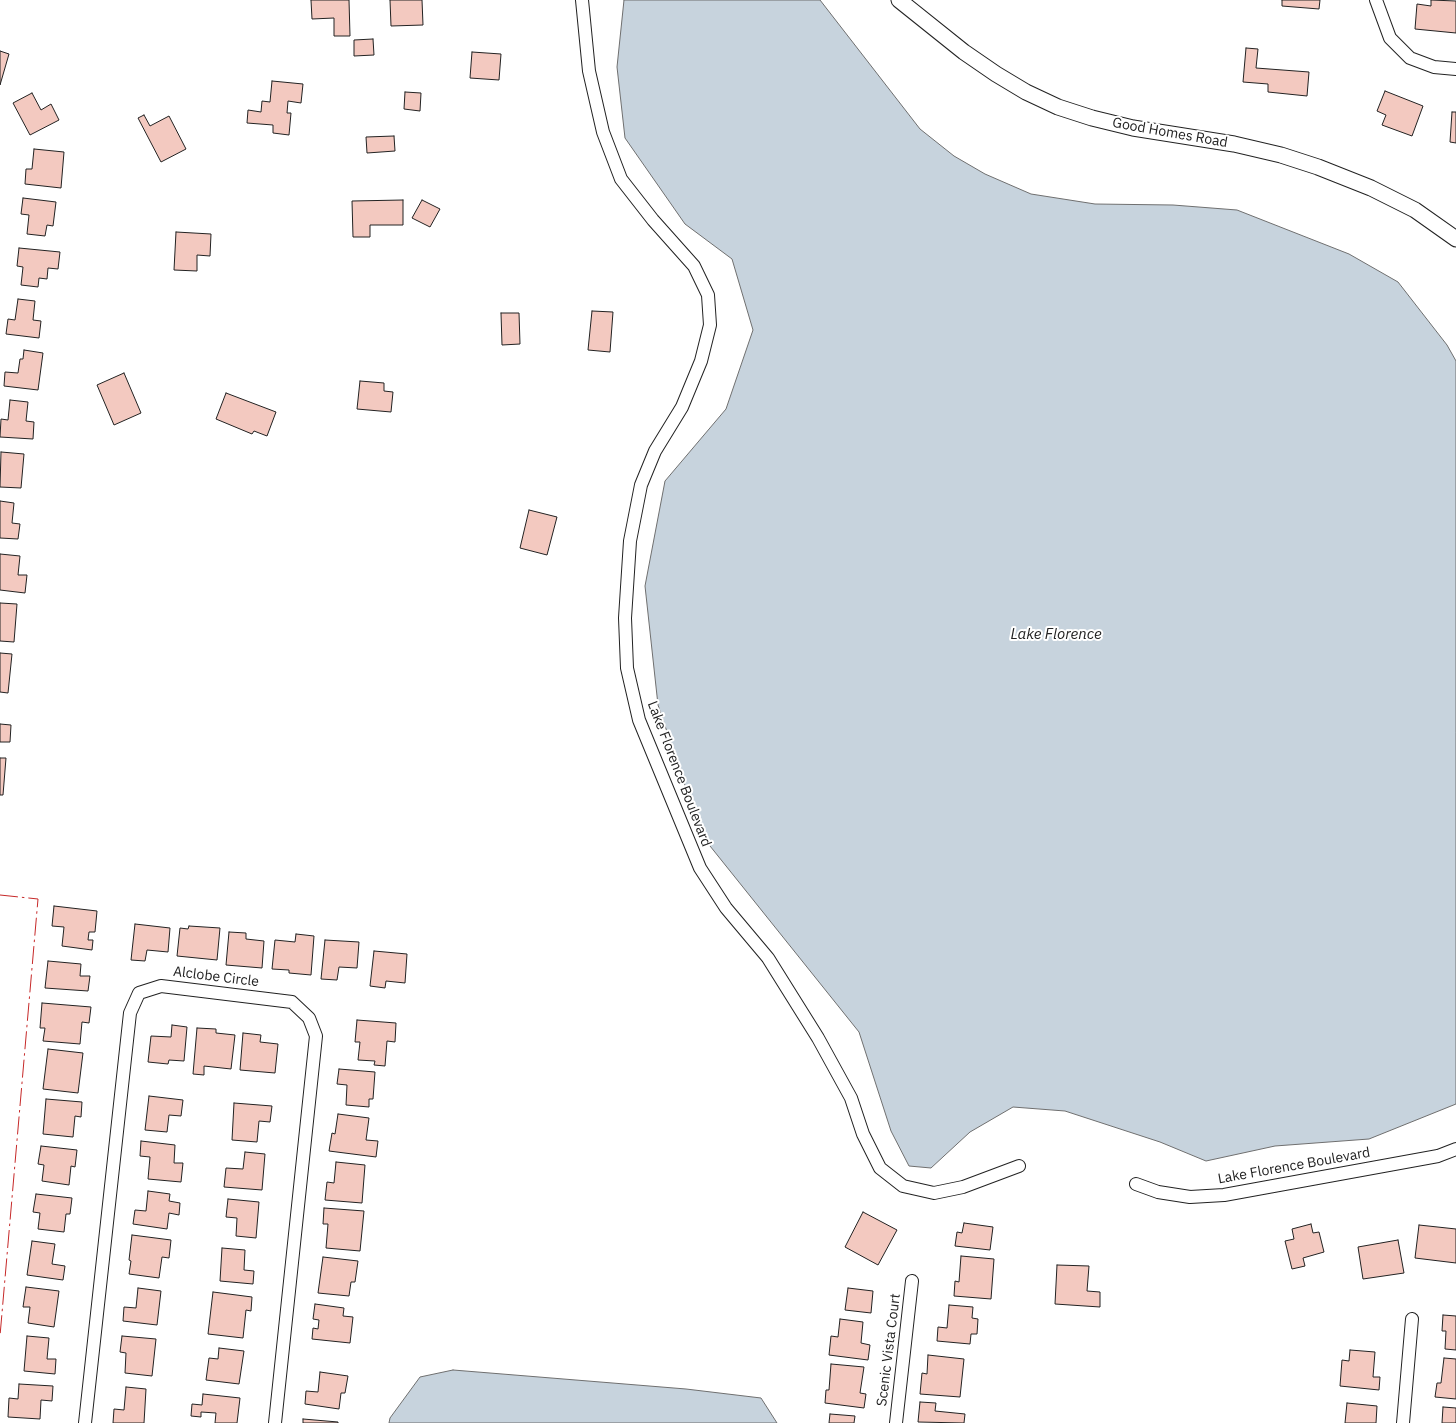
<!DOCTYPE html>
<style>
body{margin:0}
canvas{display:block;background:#fff}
</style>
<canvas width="1456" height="1423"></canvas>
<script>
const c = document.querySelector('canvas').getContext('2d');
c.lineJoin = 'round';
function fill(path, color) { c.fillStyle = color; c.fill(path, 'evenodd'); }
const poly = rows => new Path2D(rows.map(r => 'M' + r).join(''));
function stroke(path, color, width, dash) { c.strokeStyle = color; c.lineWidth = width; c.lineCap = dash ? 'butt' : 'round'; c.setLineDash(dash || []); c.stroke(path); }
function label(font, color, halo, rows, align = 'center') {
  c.font = font + ' "IBM Plex Sans",sans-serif'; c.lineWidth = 4; c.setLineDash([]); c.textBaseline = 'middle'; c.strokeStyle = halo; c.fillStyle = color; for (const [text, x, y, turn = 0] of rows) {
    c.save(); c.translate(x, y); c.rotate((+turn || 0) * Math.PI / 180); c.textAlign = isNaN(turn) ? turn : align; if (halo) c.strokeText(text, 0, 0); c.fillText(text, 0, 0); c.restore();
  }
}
const water = poly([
 [624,0,820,0,920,129,954,156,985,174,1031,194,1095,204,1173,205,1237,210,1349,254,1398,282,1447,345,1456,361,1456,1104,1369,1139,1275,1146,1206,1161,1160,1142,1065,1111,1013,1107,970,1132,931,1168,909,1166,891,1131,859,1032,702,836,658,705,645,586,665,481,726,409,753,330,732,259,685,224,625,138,617,67,624,0],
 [453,1370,686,1389,761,1398,777,1423,389,1423,390,1418,420,1377,453,1370]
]);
fill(water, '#c7d3dd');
stroke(water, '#6f6f6f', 1);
const building = poly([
 [311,0,349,0,350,36,334,36,334,18,312,19,311,0],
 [390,0,422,0,423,25,391,26,390,0],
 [1282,0,1320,0,1319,9,1282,6,1282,0],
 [1431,0,1456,1,1456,33,1415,29,1417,4,1431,6,1431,0],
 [373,39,374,55,354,56,354,40,373,39],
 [1246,48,1258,49,1256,68,1309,72,1307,96,1268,92,1268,84,1243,82,1246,48],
 [0,51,9,54,0,85,0,51],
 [472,52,501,54,499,80,470,78,472,52],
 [272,81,303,84,301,103,288,101,287,113,291,113,289,135,273,133,273,125,247,123,248,110,261,112,262,101,270,102,272,81],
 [1385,91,1423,106,1412,136,1382,125,1386,115,1377,111,1385,91],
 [405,92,421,93,420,111,404,109,405,92],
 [32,93,41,110,51,104,59,120,30,135,13,103,32,93],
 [1452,112,1456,112,1456,143,1450,142,1452,112],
 [144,115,150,126,169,116,186,149,161,162,138,118,144,115],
 [394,136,395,151,367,153,366,137,394,136],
 [34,149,64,152,61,188,25,184,26,169,32,169,34,149],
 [23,198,56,202,53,226,47,225,45,236,27,234,29,215,21,214,23,198],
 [403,200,403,225,370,225,370,237,353,237,352,201,403,200],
 [422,200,440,209,430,227,412,218,422,200],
 [176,232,211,234,210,256,197,255,197,271,174,270,176,232],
 [19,248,60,252,58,269,48,268,47,279,39,278,38,287,21,285,23,267,17,266,19,248],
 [18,299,35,301,33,320,41,321,39,338,6,334,8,319,15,320,18,299],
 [592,311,613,312,610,352,588,350,592,311],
 [501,313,519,313,520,344,502,345,501,313],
 [24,350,43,353,38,390,4,386,5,372,18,373,20,359,23,359,24,350],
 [124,373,141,413,114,425,97,385,124,373],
 [360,381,384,383,384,391,393,392,391,412,357,409,360,381],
 [226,393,276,412,267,436,254,431,252,434,216,419,226,393],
 [10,400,28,402,26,421,34,422,33,439,0,437,1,419,8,420,10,400],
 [1,452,24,454,21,488,0,487,1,452],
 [0,501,14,503,12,523,20,524,18,539,0,538,0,501],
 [529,510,557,517,547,555,520,548,529,510],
 [0,554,20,556,18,575,27,575,25,593,0,590,0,554],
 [0,603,17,604,14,642,0,641,0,603],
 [0,653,12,654,8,693,0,692,0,653],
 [0,724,11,725,10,742,0,742,0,724],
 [0,758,6,758,3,795,0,795,0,758],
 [54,906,97,911,95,932,89,932,88,940,93,940,92,950,62,946,64,927,52,926,54,906],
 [135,924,170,928,168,952,147,950,145,961,131,960,135,924],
 [189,926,220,928,217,960,177,956,180,928,188,929,189,926],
 [229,932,246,933,246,939,264,941,262,968,226,965,229,932],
 [296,934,314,936,311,975,289,973,289,970,272,969,275,940,295,942,296,934],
 [325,940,359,942,357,968,339,967,337,980,321,979,325,940],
 [374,951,407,954,405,983,386,981,385,988,370,986,374,951],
 [48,961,81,964,80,976,90,976,88,991,45,988,48,961],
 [42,1003,91,1007,89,1023,82,1022,80,1044,43,1041,45,1028,40,1028,42,1003],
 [357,1020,396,1023,395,1042,387,1041,385,1066,374,1065,375,1061,358,1060,360,1042,355,1042,357,1020],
 [172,1025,187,1027,184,1061,169,1060,168,1064,148,1062,151,1036,171,1037,172,1025],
 [197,1028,216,1029,216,1033,235,1035,231,1069,204,1066,204,1075,193,1074,197,1028],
 [243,1033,261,1035,260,1042,278,1044,275,1073,240,1070,243,1033],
 [48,1049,83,1053,78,1093,43,1089,48,1049],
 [339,1069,375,1072,373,1099,369,1099,369,1107,346,1105,347,1085,337,1084,339,1069],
 [149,1096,183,1100,181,1116,169,1115,167,1132,145,1130,149,1096],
 [46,1099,82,1102,81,1117,75,1116,73,1137,43,1134,46,1099],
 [234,1103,272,1106,270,1122,259,1121,257,1142,232,1140,234,1103],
 [338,1114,369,1118,366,1140,378,1141,376,1157,329,1151,332,1133,335,1134,338,1114],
 [141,1141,175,1145,174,1163,183,1163,181,1182,148,1179,150,1157,140,1156,141,1141],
 [41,1146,77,1150,75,1167,71,1166,69,1185,42,1181,44,1165,38,1164,41,1146],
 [245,1152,265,1154,262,1190,224,1187,226,1168,243,1169,245,1152],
 [336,1162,365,1165,362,1203,325,1200,327,1182,334,1183,336,1162],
 [148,1191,170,1194,169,1201,180,1203,179,1215,169,1213,167,1229,133,1224,135,1210,146,1211,148,1191],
 [36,1194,72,1198,70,1214,66,1214,64,1232,38,1229,40,1213,33,1212,36,1194],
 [228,1199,259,1202,256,1238,236,1236,237,1218,226,1217,228,1199],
 [324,1208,364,1211,360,1251,326,1248,328,1224,323,1224,324,1208],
 [863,1212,897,1230,878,1265,845,1247,863,1212],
 [964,1223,993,1227,990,1250,955,1246,957,1232,962,1233,964,1223],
 [1311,1224,1313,1233,1319,1232,1324,1252,1303,1258,1305,1266,1292,1269,1285,1241,1294,1239,1292,1229,1311,1224],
 [1419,1225,1456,1229,1456,1263,1415,1258,1419,1225],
 [132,1235,171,1240,169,1258,162,1257,159,1278,129,1274,131,1261,129,1260,132,1235],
 [1398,1240,1404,1273,1363,1279,1358,1247,1398,1240],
 [32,1241,55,1244,52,1264,65,1266,63,1280,27,1275,32,1241],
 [222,1248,245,1250,244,1270,254,1271,253,1284,220,1281,222,1248],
 [961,1256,994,1259,991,1299,954,1296,955,1281,959,1282,961,1256],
 [323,1257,358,1261,355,1282,351,1282,349,1296,318,1293,323,1257],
 [1057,1265,1089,1266,1087,1291,1100,1292,1100,1307,1055,1304,1057,1265],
 [26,1287,59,1291,54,1327,28,1323,30,1307,23,1307,26,1287],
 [138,1288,161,1291,157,1325,123,1321,124,1307,136,1308,138,1288],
 [848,1288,873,1291,871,1313,845,1310,848,1288],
 [213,1292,252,1297,251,1311,246,1310,243,1338,208,1334,213,1292],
 [315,1304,344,1308,343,1316,353,1317,350,1343,312,1339,313,1328,318,1329,319,1320,313,1319,315,1304],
 [949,1305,973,1307,972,1318,978,1319,977,1334,971,1334,970,1344,937,1341,938,1327,947,1328,949,1305],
 [1443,1315,1456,1316,1456,1350,1445,1349,1446,1331,1442,1331,1443,1315],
 [840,1319,863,1322,861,1343,870,1345,868,1360,829,1355,831,1336,838,1337,840,1319],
 [27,1336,49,1338,47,1359,56,1359,55,1374,24,1371,27,1336],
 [122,1336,156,1339,152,1376,125,1373,126,1353,120,1352,122,1336],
 [219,1348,244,1351,239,1384,206,1380,209,1358,218,1359,219,1348],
 [1350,1350,1375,1352,1373,1377,1380,1377,1379,1390,1340,1386,1342,1360,1349,1361,1350,1350],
 [928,1355,964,1359,960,1397,920,1394,922,1373,927,1374,928,1355],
 [1444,1358,1456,1359,1456,1399,1435,1397,1437,1383,1441,1383,1444,1358],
 [831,1364,864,1367,860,1393,866,1394,864,1408,825,1403,826,1390,829,1390,831,1364],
 [320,1372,348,1376,345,1393,341,1393,339,1409,305,1404,306,1391,318,1392,320,1372],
 [19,1384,53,1386,52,1401,41,1400,40,1419,8,1417,9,1398,18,1399,19,1384],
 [126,1387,146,1389,144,1423,113,1423,114,1409,124,1410,126,1387],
 [203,1394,240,1398,237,1423,215,1423,216,1413,201,1412,201,1417,191,1416,192,1404,202,1405,203,1394],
 [920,1402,936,1403,935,1411,965,1414,964,1423,918,1422,920,1402],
 [1347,1403,1377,1406,1376,1423,1345,1423,1347,1403],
 [1443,1407,1456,1408,1456,1423,1442,1423,1443,1407],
 [830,1414,855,1416,854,1423,829,1423,830,1414],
 [303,1419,338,1422,338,1423,303,1423,303,1419]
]);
fill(building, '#f3c9c0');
stroke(building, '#222', 1);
const minor = poly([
 [582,0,589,71,603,132,621,179,653,220,694,266,708,295,710,325,701,361,682,407,655,451,641,485,630,541,625,618,627,668,639,720,700,868,726,908,768,958,818,1038,851,1098,863,1134,880,1168,903,1186,934,1193,963,1187,1019,1166],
 [1376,0,1390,38,1410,58,1434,67,1456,69],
 [1136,1184,1158,1192,1190,1197,1224,1195,1438,1156,1456,1149],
 [85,1423,130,1013,139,993,161,986,292,1002,309,1018,316,1036,275,1423],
 [896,1423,912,1281],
 [1403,1423,1412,1319]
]);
const tertiary = poly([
 [899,0,964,52,996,74,1026,92,1058,107,1092,118,1133,128,1234,144,1281,155,1318,167,1371,188,1415,210,1456,239]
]);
stroke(minor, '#222', 14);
stroke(tertiary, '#222', 17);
stroke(minor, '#fff', 12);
stroke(tertiary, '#fff', 15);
stroke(poly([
 [0,895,38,899,0,1336]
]), '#c62828', 1, [18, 4, 2.5, 4]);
label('14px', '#222', '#fff', [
 ["Good Homes Road",1170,133,10],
 ["Lake Florence Boulevard",679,774,69],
 ["Alclobe Circle",216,977,7],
 ["Lake Florence Boulevard",1294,1166,-10],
 ["Scenic Vista Court",889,1350,-83]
]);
label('italic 15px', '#222', '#fff', [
 ["Lake Florence",1056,635]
]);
</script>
